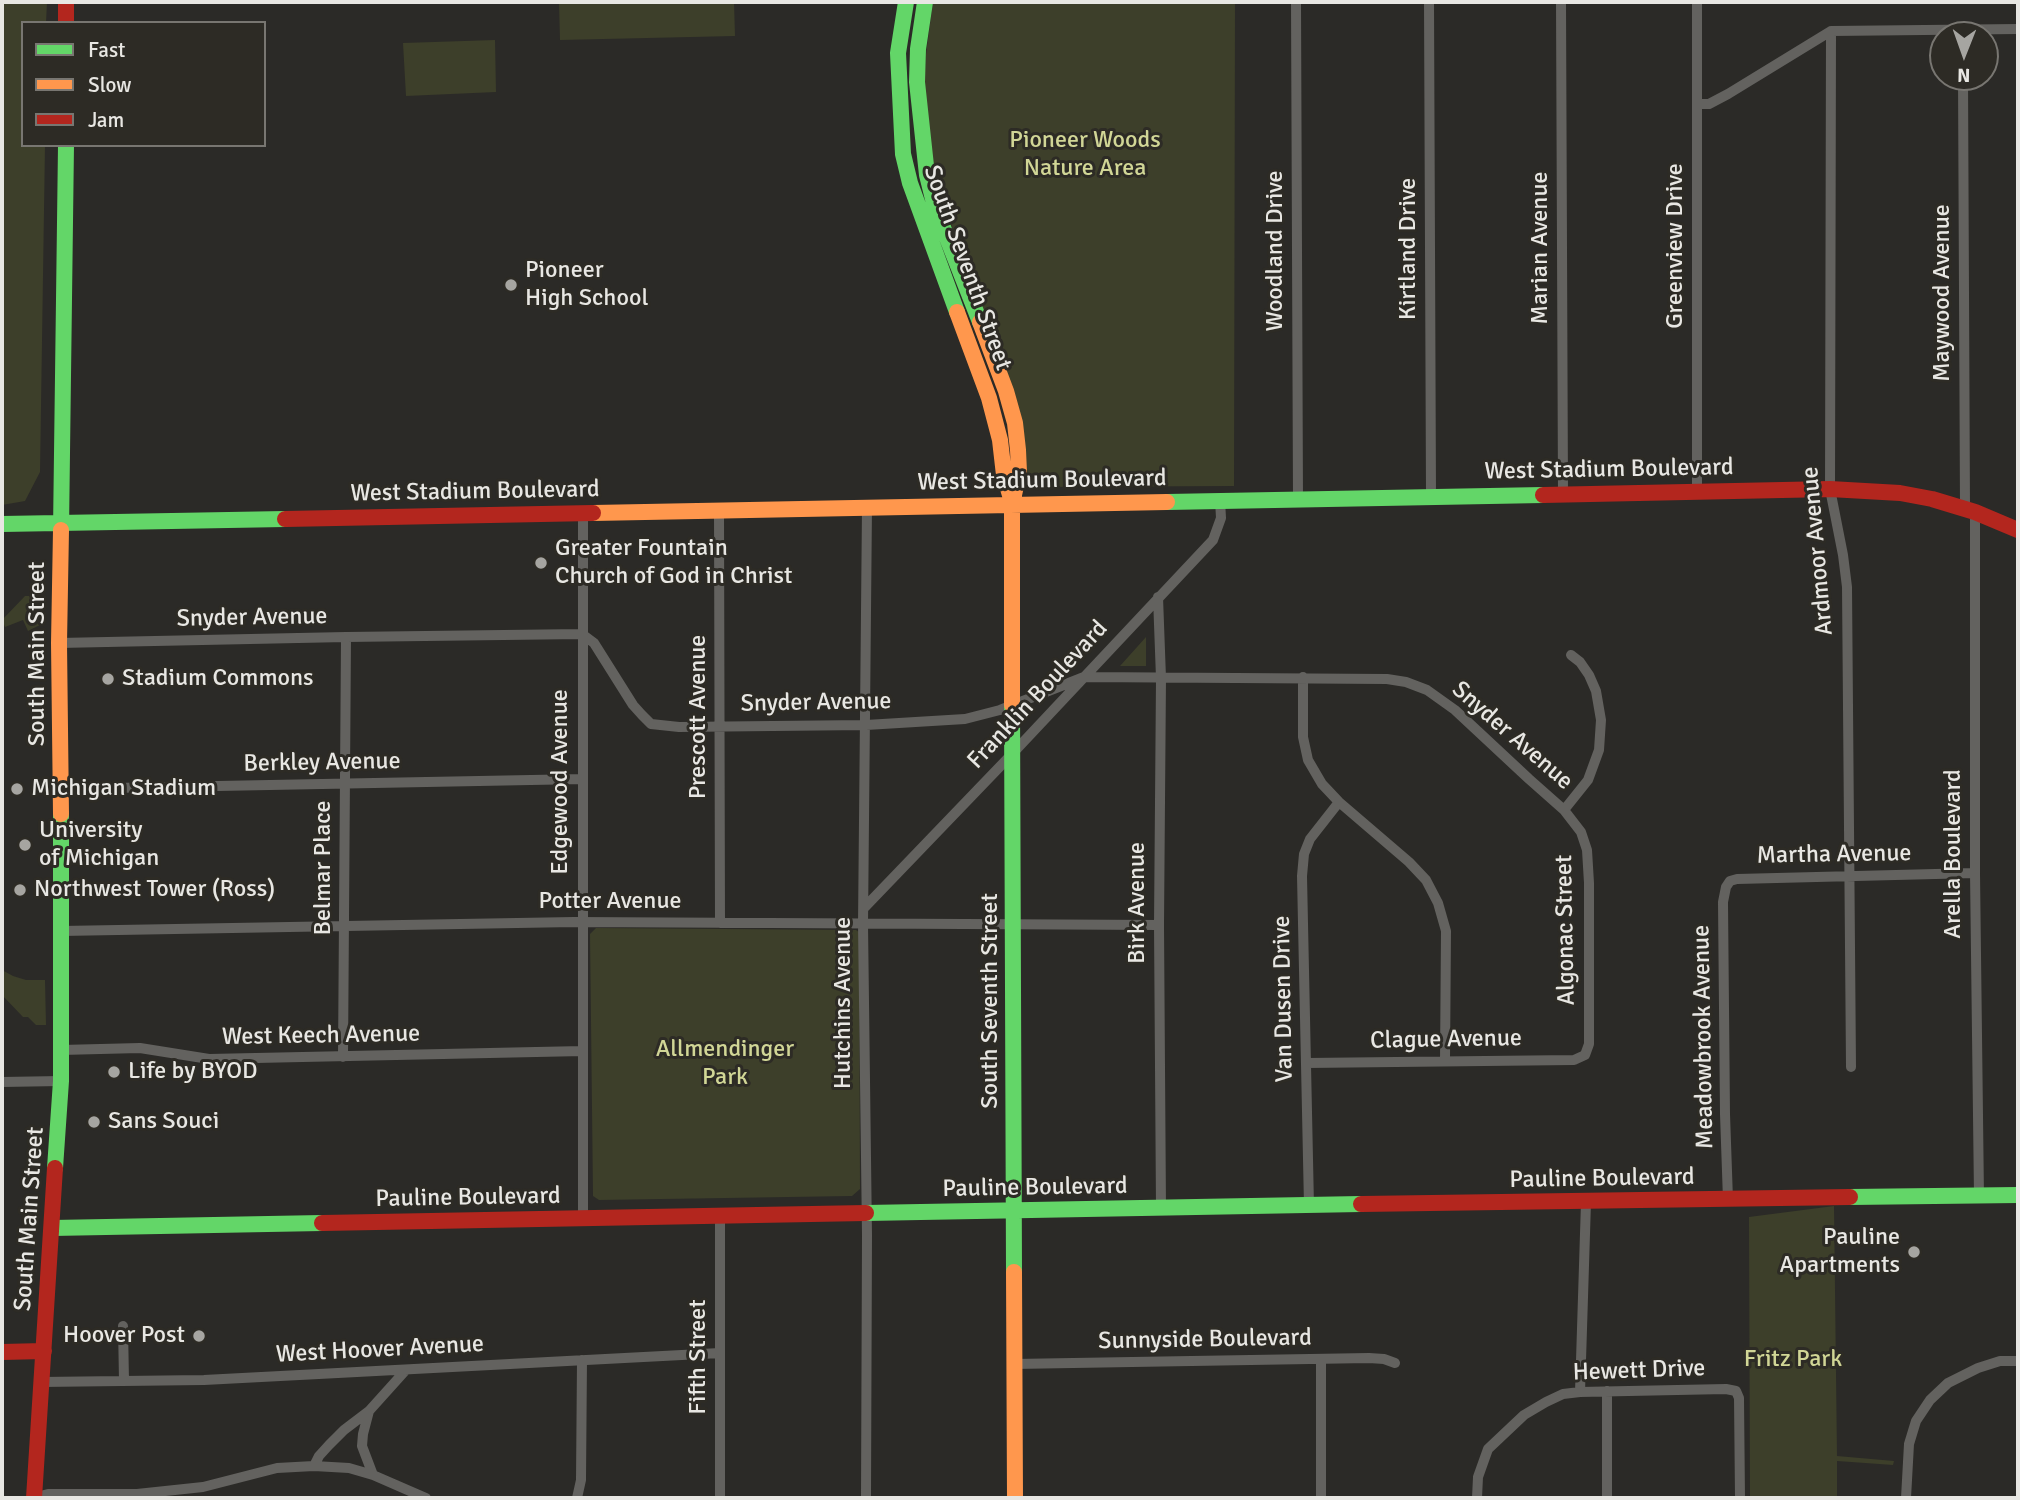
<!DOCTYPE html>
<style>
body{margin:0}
#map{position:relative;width:2020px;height:1500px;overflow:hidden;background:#2b2a27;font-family:Signika,sans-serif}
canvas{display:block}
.frame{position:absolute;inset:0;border:4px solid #e8e7e3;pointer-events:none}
.legend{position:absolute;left:21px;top:21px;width:245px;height:126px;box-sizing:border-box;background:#2d2b25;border:2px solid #787671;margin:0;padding:9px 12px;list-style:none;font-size:21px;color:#e8e7e3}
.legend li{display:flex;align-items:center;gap:14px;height:35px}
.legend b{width:35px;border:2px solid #787671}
.north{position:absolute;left:1929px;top:21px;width:70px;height:70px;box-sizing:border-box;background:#2d2b25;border:2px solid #787671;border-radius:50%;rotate:181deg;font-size:19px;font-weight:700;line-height:28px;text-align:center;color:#e8e7e3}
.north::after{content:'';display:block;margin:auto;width:24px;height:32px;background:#a6a5a1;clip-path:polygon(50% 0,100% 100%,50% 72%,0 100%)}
</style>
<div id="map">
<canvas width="2020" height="1500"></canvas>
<div class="frame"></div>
<ul class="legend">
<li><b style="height:9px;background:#63d668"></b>Fast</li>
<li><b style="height:9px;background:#ff974d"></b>Slow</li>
<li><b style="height:9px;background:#b3261e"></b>Jam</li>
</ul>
<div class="north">N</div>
</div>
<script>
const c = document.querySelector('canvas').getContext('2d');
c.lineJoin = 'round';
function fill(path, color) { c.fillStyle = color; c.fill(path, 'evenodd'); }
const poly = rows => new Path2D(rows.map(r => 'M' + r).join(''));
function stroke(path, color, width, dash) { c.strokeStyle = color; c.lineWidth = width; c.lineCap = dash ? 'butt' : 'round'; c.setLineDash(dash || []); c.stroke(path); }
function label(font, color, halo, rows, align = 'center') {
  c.font = font + ' Signika,sans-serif'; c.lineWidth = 6; c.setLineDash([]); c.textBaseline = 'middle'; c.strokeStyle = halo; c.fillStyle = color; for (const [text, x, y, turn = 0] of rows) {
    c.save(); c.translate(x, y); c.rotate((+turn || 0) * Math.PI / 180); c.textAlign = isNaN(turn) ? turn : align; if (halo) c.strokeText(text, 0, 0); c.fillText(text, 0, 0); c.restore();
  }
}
fill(poly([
 [2,2,47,2,46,23,23,23,23,145,45,145,40,472,25,501,2,505],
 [559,2,734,2,735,36,560,40],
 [933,2,1235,2,1234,486,1034,487,1034,483,1026,476,1023,435,1002,365,944,205,934,172,924,92,926,54],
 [495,40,496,92,406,96,403,43],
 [38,588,42,589,42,624,28,631,23,620,5,627,2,620,25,596,29,596],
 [1146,637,1146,666,1120,666],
 [596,928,856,930,859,932,860,1189,852,1196,599,1200,593,1196,590,934],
 [2,970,13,976,26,980,45,980,46,1025,36,1025,28,1017,23,1017,2,995],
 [1834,1206,1837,1456,1894,1461,1893,1465,1837,1461,1837,1498,1750,1498,1749,1217]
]), '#3d3f2a');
stroke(poly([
 [1296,2,1298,499],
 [1429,2,1431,496],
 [1561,2,1563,493],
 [1831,31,1830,489,1843,555,1847,587,1851,1067],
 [1963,77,1965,509],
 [1697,104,1709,104,1728,94,1831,31,2018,29],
 [1697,491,1697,2],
 [719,510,720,923],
 [583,512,583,1219],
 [1975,512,1975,873,1979,1196],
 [1158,597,1161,678,1159,925,1161,1209],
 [59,643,346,637,582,634,594,643,633,705,642,715,651,724,679,727,866,725,965,719,1000,710,1084,677,1387,679,1406,682,1427,690,1455,710,1529,779,1564,810,1581,832,1587,850,1589,883,1589,1044,1585,1055,1574,1060,1307,1063],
 [1303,677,1303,737,1308,760,1322,784,1339,802,1409,862,1426,880,1438,903,1446,931,1445,1060],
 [61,789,583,779],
 [1564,810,1588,780,1599,750,1601,720,1596,691,1589,675,1580,662,1571,655],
 [864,908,1012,754,1213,540,1221,518,1220,500],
 [61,931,574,922,1159,925],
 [61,1050,140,1048,209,1059,583,1051],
 [343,1057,346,637],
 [2,1082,61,1081],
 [1728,1200,1725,1114,1723,902,1726,887,1730,881,1737,879,1975,873],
 [1309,1206,1302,876,1304,854,1310,839,1339,802],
 [720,1216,720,1498],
 [123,1326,124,1381],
 [1321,1359,1321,1498],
 [1014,1364,1369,1358,1384,1359,1395,1363],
 [41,1382,204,1380,720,1353],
 [1580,1392,1586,1202],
 [314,1466,319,1456,329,1445,344,1430,369,1411],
 [373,1475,362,1446,363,1434,369,1411,405,1371],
 [33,1498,48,1494,137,1494,203,1487,277,1468,314,1466,349,1468,373,1475,426,1498],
 [577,1498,581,1480,582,1360],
 [866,1498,867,1235,863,924,867,507],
 [1477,1498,1478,1477,1488,1449,1524,1415,1546,1402,1563,1394,1580,1392,1726,1389,1736,1391,1739,1398,1740,1498],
 [1607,1498,1607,1391],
 [1906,1498,1909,1444,1916,1421,1930,1400,1948,1383,1978,1368,2000,1361,2018,1361]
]), '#63625f', 10);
stroke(poly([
 [906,2,898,53,903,154,910,183,957,312],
 [925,2,918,49,917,82,927,175,935,207,980,322],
 [1167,502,1543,495],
 [2,524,285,519],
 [61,530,66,145],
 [1012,705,1014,1272],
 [55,1168,61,1081,61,814],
 [1850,1197,2018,1195],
 [866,1213,1361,1204],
 [52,1228,322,1223]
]), '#63d668', 16);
stroke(poly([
 [957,312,989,398,1000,440,1004,475,1012,502],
 [980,322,1006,391,1015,423,1018,450,1019,472,1012,504,1012,705],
 [593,513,1167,502],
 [61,814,59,643,61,530],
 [1014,1272,1015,1498]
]), '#ff974d', 16);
stroke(poly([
 [66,2,66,23],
 [1543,495,1830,489,1900,493,1932,499,1975,512,2018,530],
 [285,519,593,513],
 [1361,1204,1850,1197],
 [322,1223,866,1213],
 [2,1352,44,1351],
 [34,1498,55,1168]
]), '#b3261e', 16);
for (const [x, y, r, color] of [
 [511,285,7,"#a6a5a1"],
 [541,563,7,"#a6a5a1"],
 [108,679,7,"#a6a5a1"],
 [17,789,7,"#a6a5a1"],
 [25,845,7,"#a6a5a1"],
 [20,890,7,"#a6a5a1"],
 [114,1072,7,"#a6a5a1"],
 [94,1122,7,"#a6a5a1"],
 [1914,1252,7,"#a6a5a1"],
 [199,1336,7,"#a6a5a1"]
]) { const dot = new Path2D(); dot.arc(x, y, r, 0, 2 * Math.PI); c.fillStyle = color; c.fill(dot); stroke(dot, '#2d2b25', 2.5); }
label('24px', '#d1d696', '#2d2b25', [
 ["Pioneer Woods",1085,141],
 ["Nature Area",1085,169],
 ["Allmendinger",725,1050],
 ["Park",725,1078],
 ["Fritz Park",1793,1360]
]);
label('24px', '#e8e7e3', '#2d2b25', [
 ["Greenview Drive",1676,246,-90],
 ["Marian Avenue",1541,248,-90],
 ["Kirtland Drive",1409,249,-90],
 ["Woodland Drive",1276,251,-90],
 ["South Seventh Street",967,268,70],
 ["Maywood Avenue",1943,293,-90],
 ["West Stadium Boulevard",1609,470,-1],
 ["West Stadium Boulevard",1042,481,-1],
 ["West Stadium Boulevard",475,492,-1],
 ["Ardmoor Avenue",1818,551,-95],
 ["Snyder Avenue",252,618,-1],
 ["South Main Street",38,654,-90],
 ["Franklin Boulevard",1038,695,-47],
 ["Snyder Avenue",816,703,-1],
 ["Prescott Avenue",699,717,-90],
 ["Snyder Avenue",1512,736,41],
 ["Berkley Avenue",322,763,-1],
 ["Edgewood Avenue",561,782,-90],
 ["Arella Boulevard",1954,854,-90],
 ["Martha Avenue",1834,855,-1],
 ["Belmar Place",324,868,-90],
 ["Potter Avenue",610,902],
 ["Birk Avenue",1138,903,-90],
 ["Algonac Street",1566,930,-91],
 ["Van Dusen Drive",1284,999,-91],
 ["South Seventh Street",991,1001,-90],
 ["Hutchins Avenue",844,1003,-90],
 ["West Keech Avenue",321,1036,-1],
 ["Meadowbrook Avenue",1704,1037,-91],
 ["Clague Avenue",1446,1040,-1],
 ["Pauline Boulevard",1602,1179,-1],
 ["Pauline Boulevard",1035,1188,-1],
 ["Pauline Boulevard",468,1198,-1],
 ["South Main Street",30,1219,-86],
 ["Sunnyside Boulevard",1205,1340,-1],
 ["West Hoover Avenue",380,1350,-3],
 ["Fifth Street",699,1357,-90],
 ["Hewett Drive",1639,1371,-2]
]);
label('24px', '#e8e7e3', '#2d2b25', [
 ["Pioneer",525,271],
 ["High School",525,299],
 ["Greater Fountain",555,549],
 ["Church of God in Christ",555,577],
 ["Stadium Commons",122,679],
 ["Michigan Stadium",31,789],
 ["University",39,831],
 ["of Michigan",39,859],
 ["Northwest Tower (Ross)",34,890],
 ["Life by BYOD",128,1072],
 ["Sans Souci",108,1122],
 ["Pauline",1900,1238,"right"],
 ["Apartments",1900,1266,"right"],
 ["Hoover Post",185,1336,"right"]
], 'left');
</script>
